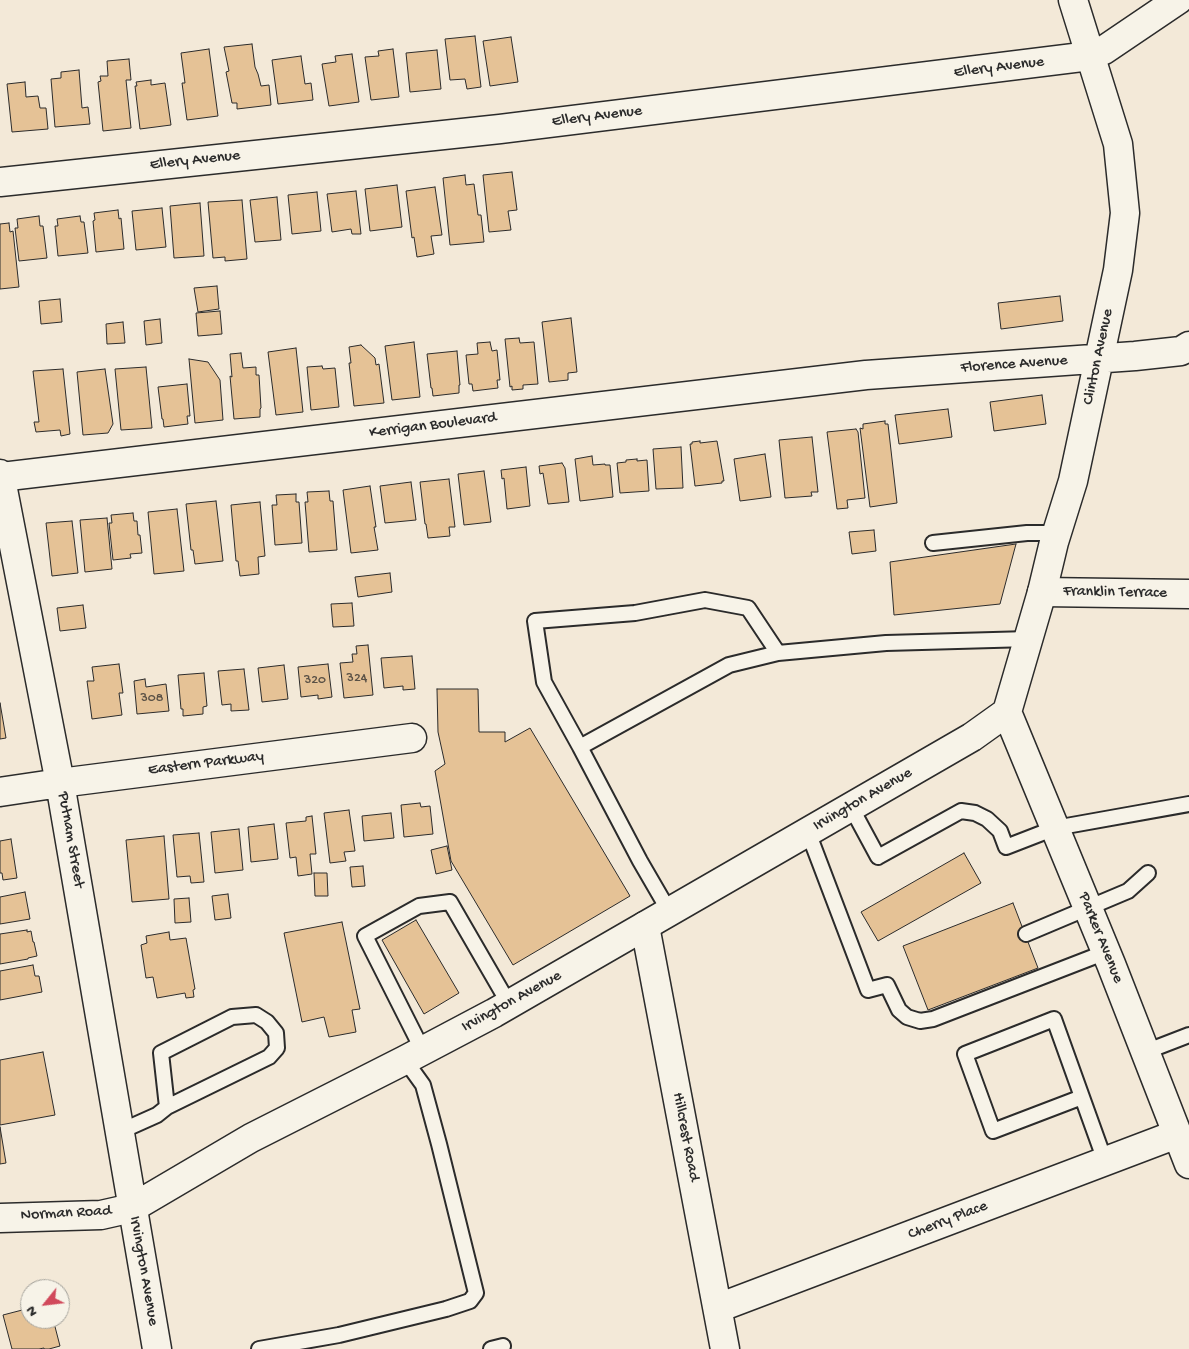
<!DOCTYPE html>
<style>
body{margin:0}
#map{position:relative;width:1189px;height:1349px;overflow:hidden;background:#f3e9d8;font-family:"Gochi Hand",sans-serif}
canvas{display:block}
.north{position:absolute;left:20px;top:1279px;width:50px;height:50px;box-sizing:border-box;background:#f7f3e8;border:1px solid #a5a39c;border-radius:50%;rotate:241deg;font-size:14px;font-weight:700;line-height:20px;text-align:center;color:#2b2b2b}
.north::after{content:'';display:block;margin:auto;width:18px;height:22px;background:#d1495b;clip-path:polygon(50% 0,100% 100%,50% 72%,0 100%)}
</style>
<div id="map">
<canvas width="1189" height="1349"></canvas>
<div class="north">N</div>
</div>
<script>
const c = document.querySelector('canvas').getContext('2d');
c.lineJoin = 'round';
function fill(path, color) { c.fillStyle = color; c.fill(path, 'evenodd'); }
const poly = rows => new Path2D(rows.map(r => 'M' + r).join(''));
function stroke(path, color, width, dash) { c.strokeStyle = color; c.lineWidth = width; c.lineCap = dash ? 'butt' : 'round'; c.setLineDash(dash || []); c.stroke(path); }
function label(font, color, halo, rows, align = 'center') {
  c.font = font + ' "Gochi Hand",sans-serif'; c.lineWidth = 4; c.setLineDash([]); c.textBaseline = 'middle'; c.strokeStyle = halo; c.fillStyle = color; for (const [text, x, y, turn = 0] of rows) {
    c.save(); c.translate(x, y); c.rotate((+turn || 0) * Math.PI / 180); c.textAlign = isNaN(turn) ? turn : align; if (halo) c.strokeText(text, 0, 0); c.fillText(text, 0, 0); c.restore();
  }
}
const building = poly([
 [475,36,481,87,467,89,465,79,450,80,445,39,475,36],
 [511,37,518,82,490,86,483,41,511,37],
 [252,44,255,67,258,74,261,86,269,85,271,105,237,109,237,103,232,103,226,72,229,71,224,47,252,44],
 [209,49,218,116,187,120,182,83,185,83,181,53,209,49],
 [393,49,399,97,371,100,365,57,379,56,378,51,393,49],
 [437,50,441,89,410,92,406,53,437,50],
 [352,54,359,102,329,106,322,64,336,62,335,56,352,54],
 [301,56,305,84,311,83,313,100,278,104,272,60,301,56],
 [129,59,131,80,126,80,131,128,103,131,98,82,101,81,100,76,108,76,107,61,129,59],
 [79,70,82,108,88,107,90,124,55,127,51,79,61,78,61,72,79,70],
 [151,80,151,85,165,83,171,125,140,129,135,86,137,86,136,82,151,80],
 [25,82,26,97,38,96,40,108,46,108,48,129,12,132,7,84,25,82],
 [512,172,517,210,508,211,511,230,489,232,483,175,512,172],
 [465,175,466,185,474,184,478,215,481,215,484,242,450,245,443,178,465,175],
 [397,185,402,227,370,231,365,189,397,185],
 [435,187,442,235,431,236,434,254,417,257,414,237,412,238,406,191,435,187],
 [356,191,361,234,352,234,351,229,332,232,327,194,356,191],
 [317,192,321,231,292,234,288,195,317,192],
 [277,197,281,240,255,242,250,200,277,197],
 [242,200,247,259,225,261,225,257,213,258,208,202,242,200],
 [200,203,204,256,174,258,170,206,200,203],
 [162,208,166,247,136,250,132,211,162,208],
 [118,210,119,219,121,218,124,249,96,252,93,221,95,220,94,213,118,210],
 [39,216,40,226,43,226,47,258,19,261,15,228,18,228,17,219,39,216],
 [80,216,81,222,84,222,88,253,58,256,55,226,58,226,57,219,80,216],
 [9,223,10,232,13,231,19,287,0,289,0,224,9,223],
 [217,286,219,309,198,312,194,288,217,286],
 [1060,296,1063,321,1001,329,998,303,1060,296],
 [60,299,62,322,41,324,39,301,60,299],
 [220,311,222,334,198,336,196,313,220,311],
 [571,318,577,372,568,373,568,380,549,382,542,322,571,318],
 [160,319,162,343,146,345,144,321,160,319],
 [123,322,125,343,107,344,106,324,123,322],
 [519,338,520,343,534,342,538,384,523,385,523,389,512,390,512,386,510,387,505,339,519,338],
 [414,342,420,397,392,400,385,346,414,342],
 [490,342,492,351,497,350,500,380,497,380,498,388,473,391,472,384,469,384,466,355,478,354,477,343,490,342],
 [361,345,375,358,376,365,379,364,384,403,354,406,349,363,351,363,349,347,361,345],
 [296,348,303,412,276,415,268,352,296,348],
 [457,351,460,385,459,385,459,393,433,396,432,388,431,388,427,354,457,351],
 [241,353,243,368,256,367,256,375,259,375,261,408,260,409,260,417,234,419,230,376,232,377,230,354,241,353],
 [189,359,208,362,220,380,223,420,195,423,189,359],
 [322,366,323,369,335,368,339,407,311,410,307,367,322,366],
 [146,367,152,428,121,430,115,369,146,367],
 [63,369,70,434,61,436,60,430,36,432,34,422,39,422,33,371,63,369],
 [105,369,113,424,108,433,83,435,77,372,105,369],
 [187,384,190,416,187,416,188,424,164,427,163,419,162,419,158,387,187,384],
 [1042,395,1046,424,994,431,990,402,1042,395],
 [948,409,952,437,899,444,895,415,948,409],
 [885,421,885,424,888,424,897,503,870,507,860,428,863,429,863,424,885,421],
 [856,429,858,432,865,498,847,500,848,508,837,509,827,432,856,429],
 [812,437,818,492,811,492,812,496,785,498,779,440,812,437],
 [700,441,700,443,717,441,724,481,722,481,722,483,695,486,690,444,692,444,692,442,700,441],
 [681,447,683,488,656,489,653,449,681,447],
 [765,454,771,497,740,501,734,459,765,454],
 [592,456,593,465,605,464,605,465,610,465,613,497,580,501,575,459,592,456],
 [637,459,637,461,647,460,649,491,620,493,617,463,626,462,626,460,637,459],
 [562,463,565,468,569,502,548,504,543,473,540,474,539,466,562,463],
 [526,467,530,506,507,509,504,478,502,479,501,470,526,467],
 [484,471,491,522,464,525,458,474,484,471],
 [449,479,455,527,449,527,450,536,428,538,426,524,425,524,420,482,449,479],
 [411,482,416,520,385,523,380,486,411,482],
 [370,486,376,527,374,527,378,550,351,553,343,490,370,486],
 [329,491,330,501,333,501,337,550,309,552,305,502,308,502,307,492,329,491],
 [296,494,296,502,299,502,302,543,275,545,272,505,277,505,276,495,296,494],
 [216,501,223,561,195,564,193,550,191,550,186,504,216,501],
 [260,502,265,556,258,557,259,574,240,576,238,561,236,561,231,505,260,502],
 [177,509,184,571,154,574,148,512,177,509],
 [133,513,134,521,137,521,138,535,140,535,142,553,130,554,131,558,113,560,109,523,112,523,111,515,133,513],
 [107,518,112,569,85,572,80,520,107,518],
 [72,521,78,573,52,576,46,523,72,521],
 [874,530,876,551,852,554,849,532,874,530],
 [1016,544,1000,604,894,615,890,562,1016,544],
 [390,573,392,592,358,597,355,577,390,573],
 [352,603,354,626,333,627,331,604,352,603],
 [83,605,86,628,60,631,57,608,83,605],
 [368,645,373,695,344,698,340,663,353,662,352,654,357,654,356,646,368,645],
 [412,656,415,689,403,690,403,686,384,688,381,658,412,656],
 [119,664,123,693,119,693,122,715,92,719,87,681,94,681,92,667,119,664],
 [328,664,332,697,318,699,318,695,301,697,298,667,328,664],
 [284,665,288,699,262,702,258,668,284,665],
 [244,669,249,710,231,711,231,704,222,705,218,671,244,669],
 [204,673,207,706,203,707,203,714,183,716,183,709,181,709,178,675,204,673],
 [145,679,146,687,166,684,169,711,137,714,134,681,145,679],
 [437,689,478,689,479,732,505,732,505,742,530,728,630,896,513,965,451,861,435,771,445,764,438,732,437,689],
 [0,703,6,738,0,739,0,703],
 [420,803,421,807,430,806,433,834,404,837,401,805,420,803],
 [349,810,355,851,344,852,346,861,330,863,324,813,349,810],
 [391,813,394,838,364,841,362,816,391,813],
 [312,816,316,854,310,854,312,874,298,876,296,857,290,858,286,823,306,821,306,817,312,816],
 [274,824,278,859,251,862,248,827,274,824],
 [239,829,243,870,215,873,211,832,239,829],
 [199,833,204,882,191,883,190,876,177,877,173,835,199,833],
 [164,836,169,899,132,902,126,840,164,836],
 [11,839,17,878,3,880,2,873,0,873,0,841,11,839],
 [447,846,452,870,436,874,431,850,447,846],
 [964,853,981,883,878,941,861,912,964,853],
 [363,866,365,886,352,887,350,867,363,866],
 [314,873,327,873,328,896,315,896,314,873],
 [25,892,30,919,0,924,0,897,25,892],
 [228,894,231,918,215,920,212,896,228,894],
 [189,898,191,922,175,923,174,899,189,898],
 [1013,903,1038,968,928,1010,903,946,1013,903],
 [416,920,459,993,424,1014,382,940,416,920],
 [342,922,360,1009,352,1010,356,1032,329,1037,324,1017,302,1022,284,933,342,922],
 [27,930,27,932,31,931,33,942,34,942,37,956,28,958,28,959,0,964,0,934,27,930],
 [169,932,170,940,186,938,195,989,193,990,194,997,186,998,185,993,157,998,153,977,146,978,141,945,147,943,146,936,169,932],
 [33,965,35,976,39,976,42,992,0,1000,0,971,33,965],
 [43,1052,55,1115,0,1125,0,1060,43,1052],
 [0,1127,6,1163,0,1164,0,1127],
 [53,1284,54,1289,34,1289,53,1284],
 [30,1308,30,1319,53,1319,60,1346,49,1349,44,1349,44,1348,39,1349,12,1349,3,1315,30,1308]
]);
fill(building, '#e5c296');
stroke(building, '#2b2b2b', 1);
const lane = poly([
 [933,543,1027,533,1057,533],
 [580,747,544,682,535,621,635,613,705,600,748,608,778,653],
 [851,807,878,857,961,811,975,813,987,819,1000,831,1006,847,1055,828,1189,804],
 [808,832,868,990,887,985,899,1010,907,1017,920,1021,933,1019,1106,952],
 [669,911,640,861,580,747,729,665,778,653,886,643,1029,639],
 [1026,934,1128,891,1148,873],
 [423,1051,365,936,419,906,450,902,509,1004],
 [1145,1052,1189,1035],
 [1082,1097,993,1131,965,1054,1054,1019,1082,1097,1105,1161],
 [119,1132,157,1115,167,1107,269,1057,277,1048,276,1033,267,1022,256,1015,232,1017,161,1053,167,1107],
 [259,1349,339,1335,446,1309,470,1301,476,1293,439,1144,423,1085,405,1060],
 [491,1349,503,1346]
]);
const street = poly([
 [0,182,500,129,1090,56,1104,50,1178,0],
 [0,474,60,783,412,738],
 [1042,592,1189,594],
 [645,926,725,1349],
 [0,1218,101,1215,132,1208],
 [718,1308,1177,1134]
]);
const secondary = poly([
 [0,477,866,375,1135,356,1181,351,1189,346],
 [1007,712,1042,592,1054,542,1073,481,1118,270,1125,213,1118,144,1073,0],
 [1007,712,1111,964,1189,1164],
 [0,792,60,783,157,1349],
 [132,1208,251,1138,405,1060,494,1013,972,737,1007,712]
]);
stroke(lane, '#2b2b2b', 18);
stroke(street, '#2b2b2b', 31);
stroke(secondary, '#2b2b2b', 31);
stroke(lane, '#f7f3e8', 14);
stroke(street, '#f7f3e8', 28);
stroke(secondary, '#f7f3e8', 28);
label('14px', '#5a5146', null, [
 ["324",357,679],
 ["320",315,681],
 ["308",152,699]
]);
label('16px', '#2b2b2b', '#f7f3e8', [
 ["Ellery Avenue",999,68,-7],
 ["Ellery Avenue",597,117,-7],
 ["Ellery Avenue",195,161,-6],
 ["Clinton Avenue",1099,357,-78],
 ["Florence Avenue",1014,365,-4],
 ["Kerrigan Boulevard",433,426,-7],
 ["Franklin Terrace",1115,593,1],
 ["Eastern Parkway",206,764,-7],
 ["Irvington Avenue",863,800,-30],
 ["Putnam Street",70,840,80],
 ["Parker Avenue",1100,938,68],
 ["Irvington Avenue",512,1002,-29],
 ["Hillcrest Road",685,1137,79],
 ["Norman Road",66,1214,-3],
 ["Cherry Place",948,1221,-21],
 ["Irvington Avenue",143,1271,80]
]);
</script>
